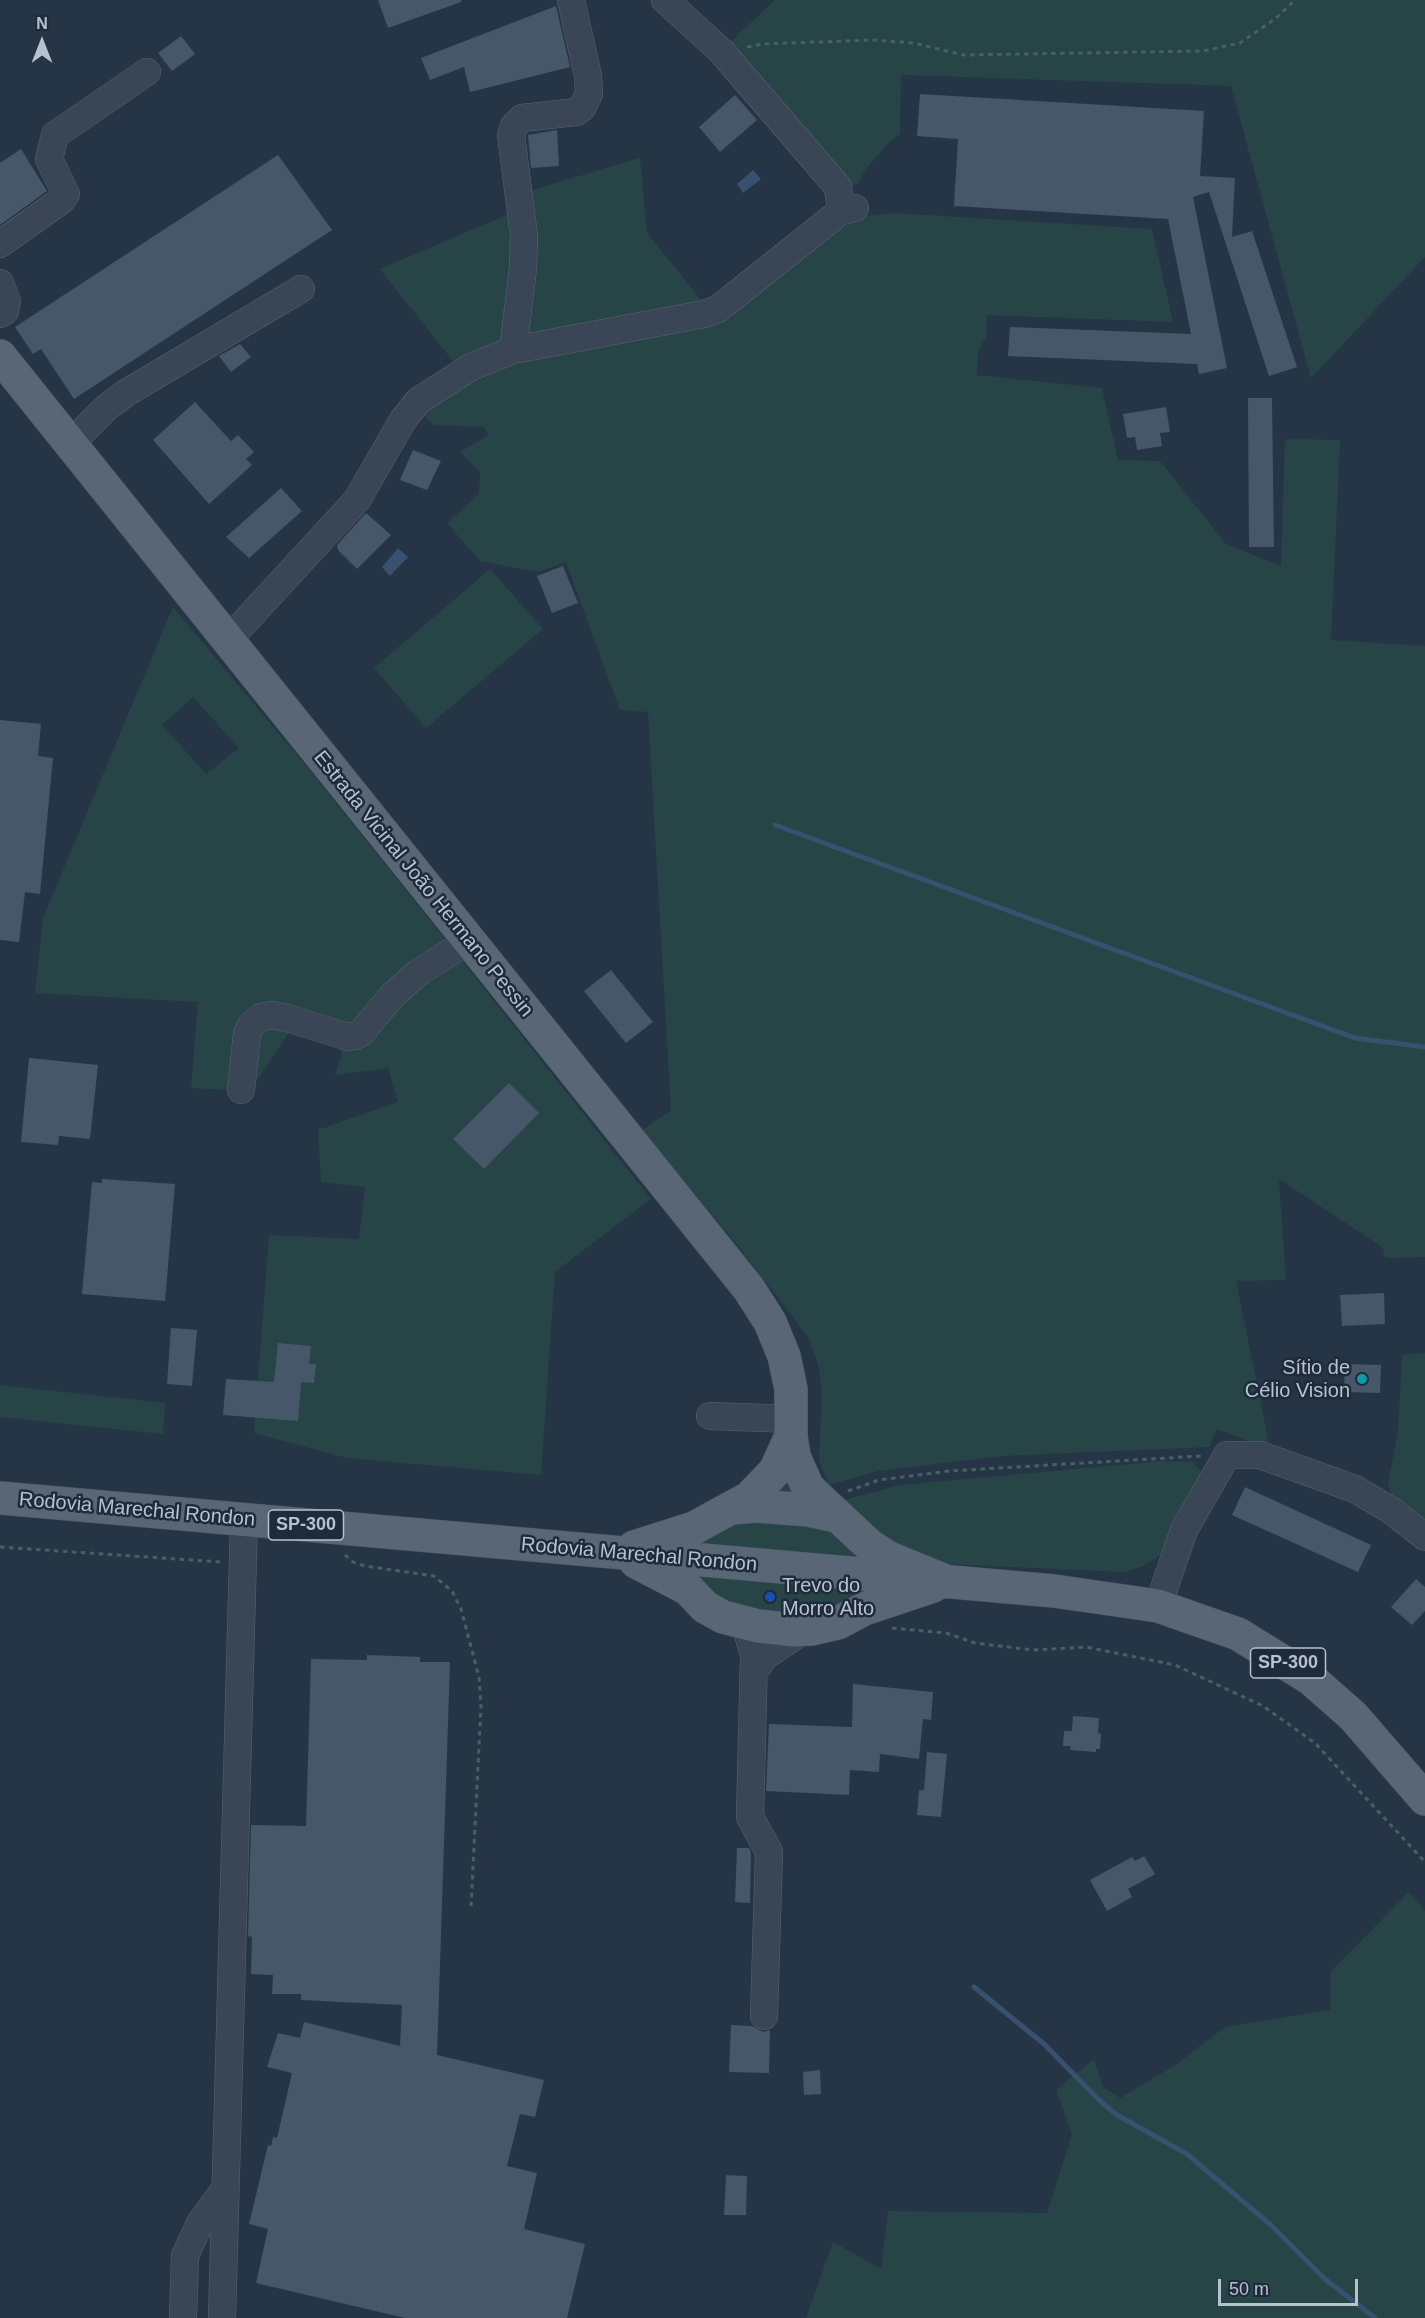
<!DOCTYPE html>
<meta charset="utf-8">
<style>
body{margin:0}
#map{position:relative;width:1425px;height:2318px;overflow:hidden;background:#253546;font-family:Arial,sans-serif}
canvas{display:block}
.north{position:absolute;left:12px;top:12px;width:60px;height:60px;-webkit-text-stroke:4px #1e2b3b;paint-order:stroke;rotate:0deg;font-size:16px;font-weight:700;line-height:24px;text-align:center;color:#b8c1ce}
.north::after{content:'';display:block;margin:auto;width:21px;height:27px;background:#b8c1ce;clip-path:polygon(50% 0,100% 100%,50% 72%,0 100%)}
.scale{position:absolute;left:1218px;top:2279px;width:140px;height:27px;box-sizing:border-box;border:3px solid #b8c1ce;border-top:0;padding-left:8px;font-size:18px;line-height:21px;white-space:nowrap;color:#b8c1ce;-webkit-text-stroke:4px #1e2b3b;paint-order:stroke}
</style>
<div id="map">
<canvas width="1425" height="2318"></canvas>
<div class="north">N</div>
<div class="scale">50 m</div>
</div>
<script>
const c = document.querySelector('canvas').getContext('2d');
c.lineJoin = 'round';
function fill(path, color) { c.fillStyle = color; c.fill(path, 'evenodd'); }
const poly = rows => new Path2D(rows.map(r => 'M' + r).join(''));
function stroke(path, color, width, dash) { c.strokeStyle = color; c.lineWidth = width; c.lineCap = dash ? 'butt' : 'round'; c.setLineDash(dash || []); c.stroke(path); }
function label(font, color, halo, rows, align = 'center') {
  c.font = font + ' Arial,sans-serif'; c.lineWidth = 5; c.setLineDash([]); c.textBaseline = 'middle'; c.strokeStyle = halo; c.fillStyle = color; for (const [text, x, y, turn = 0] of rows) {
    c.save(); c.translate(x, y); c.rotate((+turn || 0) * Math.PI / 180); c.textAlign = isNaN(turn) ? turn : align; if (halo) c.strokeText(text, 0, 0); c.fillText(text, 0, 0); c.restore();
  }
}
fill(poly([
 [775,0,1425,0,1425,257,1311,378,1231,86,901,75,900,134,889,142,865,170,859,182,851,187,728,44],
 [640,158,647,233,706,306,528,336,529,191],
 [894,213,1152,229,1173,322,987,315,986,337,978,351,977,375,1102,388,1118,460,1160,461,1226,544,1281,566,1285,439,1340,440,1331,640,1425,646,1425,1257,1386,1258,1382,1247,1279,1179,1286,1280,1236,1281,1270,1449,1217,1429,1209,1447,1002,1456,878,1471,829,1485,819,1461,822,1389,818,1364,808,1337,738,1246,642,1130,671,1110,648,712,620,710,566,562,538,572,480,561,447,523,479,494,480,472,460,452,489,435,484,427,434,425,407,400,456,365,380,269,509,214,515,362,733,318,731,310,857,217],
 [490,569,543,629,426,728,374,668],
 [173,607,306,766,445,939,444,946,460,958,651,1199,555,1272,541,1475,347,1458,254,1433,269,1235,359,1239,365,1187,321,1182,318,1130,398,1102,388,1068,335,1075,342,1052,331,1041,292,1028,250,1091,191,1088,198,1002,35,993,43,918],
 [193,697,239,748,206,774,162,725],
 [1425,1353,1425,1523,1392,1498,1388,1483,1398,1431,1402,1355],
 [0,1385,165,1403,163,1434,0,1417],
 [1162,1461,1192,1462,1203,1473,1169,1544,1159,1556,1143,1566,1124,1572,924,1563,829,1504,900,1485],
 [781,1473,836,1525,871,1575,865,1593,850,1610,736,1618,692,1574,703,1531],
 [1409,1892,1425,1911,1425,2318,806,2318,833,2242,881,2269,888,2211,1047,2213,1072,2134,1056,2090,1094,2059,1103,2087,1120,2098,1174,2066,1225,2027,1330,2010,1331,1971]
]), '#274547');
fill(poly([
 [753,170,761,179,743,193,737,184],
 [398,548,408,557,390,576,382,567]
]), '#37516e');
stroke(poly([
 [775,825,1355,1038,1425,1047],
 [974,1987,1044,2044,1099,2100,1117,2115,1187,2154,1272,2226,1325,2279,1375,2318]
]), '#37516e', 5);
fill(poly([
 [378,0,461,0,461,2,388,28],
 [556,6,570,67,470,92,464,67,430,80,421,58],
 [181,36,195,54,172,71,158,53],
 [920,94,1204,111,1200,176,1235,178,1232,237,1252,231,1297,367,1269,376,1209,192,1193,197,1227,368,1199,374,1197,364,1008,356,1010,327,1191,334,1168,219,954,206,958,139,917,136],
 [735,95,757,120,720,152,699,127],
 [557,130,559,166,531,168,528,135],
 [21,149,47,191,0,225,0,163],
 [278,155,332,230,74,399,41,349,33,354,15,327],
 [240,344,251,357,231,372,219,356],
 [1248,398,1272,398,1274,547,1249,547],
 [195,402,231,441,238,435,254,452,246,459,252,465,209,504,153,440],
 [1166,407,1170,432,1160,433,1162,446,1137,450,1135,437,1127,438,1123,414],
 [413,450,441,461,427,490,400,480],
 [281,488,302,511,249,558,226,537],
 [366,513,391,535,357,569,338,550,337,545],
 [563,566,578,603,552,613,537,576],
 [0,720,41,724,38,756,53,758,40,894,25,892,19,942,0,940],
 [611,970,653,1022,626,1043,584,991],
 [29,1058,98,1065,90,1139,59,1136,58,1145,21,1142],
 [509,1083,539,1113,484,1169,453,1139],
 [102,1179,175,1184,165,1301,82,1294,92,1182,102,1183],
 [1384,1293,1385,1324,1342,1326,1340,1295],
 [171,1328,197,1330,192,1386,167,1384],
 [278,1343,311,1346,309,1364,316,1364,314,1383,301,1382,298,1421,223,1415,226,1379,274,1382],
 [1345,1364,1381,1365,1380,1393,1344,1392],
 [1245,1487,1371,1545,1358,1572,1232,1515],
 [1416,1579,1425,1587,1425,1611,1412,1625,1391,1607],
 [367,1655,420,1657,420,1662,450,1662,437,2055,544,2080,535,2117,520,2114,507,2166,537,2173,524,2229,585,2244,567,2318,405,2318,256,2283,268,2229,249,2224,268,2145,271,2146,273,2137,277,2138,292,2073,267,2067,278,2033,300,2038,304,2022,400,2046,402,2005,301,2000,301,1994,272,1994,273,1975,251,1974,252,1937,248,1936,251,1825,306,1826,311,1659,367,1660],
 [853,1684,933,1692,931,1720,923,1719,919,1759,880,1754,879,1772,850,1770,849,1795,766,1791,769,1724,852,1727],
 [1073,1716,1099,1718,1098,1733,1101,1734,1100,1749,1096,1749,1096,1752,1070,1750,1071,1746,1063,1746,1064,1731,1072,1731],
 [927,1752,947,1754,941,1817,917,1815,919,1790,924,1790],
 [737,1848,749,1848,751,1852,750,1903,735,1902],
 [1144,1856,1155,1874,1128,1889,1132,1897,1107,1911,1090,1880,1132,1857,1135,1861],
 [731,2025,752,2026,763,2032,770,2030,769,2073,729,2072],
 [820,2070,821,2094,804,2095,803,2072],
 [726,2175,747,2176,746,2215,724,2215]
]), '#47576a');
const minor = poly([
 [665,0,721,51,838,187,841,211],
 [0,244,62,200,66,194,49,159,55,135,147,72],
 [0,283,7,301,5,311,0,314],
 [513,350,523,268,524,236,511,135,514,126,522,118,576,112,582,108,589,94,588,76,571,0],
 [70,444,106,408,126,393,301,289],
 [229,639,357,500,403,420,418,401,471,367,513,350,704,314,718,309,841,211,855,208],
 [241,1090,247,1034,252,1024,261,1017,272,1015,287,1018,348,1037,355,1036,361,1033,392,996,419,972,468,941],
 [710,1416,791,1419],
 [1158,1606,1184,1530,1227,1455,1260,1455,1355,1489,1392,1511,1425,1537],
 [745,1624,754,1655,750,1817,769,1852,764,2016],
 [753,1673,765,1656,804,1630],
 [183,2318,185,2256,200,2223,225,2189],
 [222,2318,244,1520]
]);
const major = poly([
 [0,356,749,1289,770,1322,784,1356,791,1389,791,1436,794,1456,808,1488,869,1545,887,1557,948,1582],
 [0,1498,1054,1591,1158,1606,1238,1634,1311,1679,1353,1716,1425,1799],
 [731,1508,757,1506,808,1510,835,1516],
 [634,1547,694,1528,749,1498,775,1471,791,1436],
 [636,1562,688,1589,705,1607,723,1617,758,1626,794,1630,812,1629,838,1623,864,1609,933,1586]
]);
stroke(minor, '#586472', 28);
stroke(major, '#465261', 34);
stroke(poly([
 [747,47,763,44,872,40,913,43,964,55,1203,51,1240,43,1275,19,1295,0],
 [848,1491,879,1480,949,1471,1201,1456],
 [0,1547,221,1562],
 [345,1555,353,1562,365,1566,434,1576,452,1591,461,1609,479,1677,481,1706,471,1907],
 [892,1628,946,1633,975,1643,1033,1650,1086,1647,1175,1665,1263,1706,1315,1743,1425,1862]
]), '#466162', 3, [4.5, 4.5]);
stroke(minor, '#3a4655', 27);
stroke(major, '#586675', 33);
for (const [x, y, r, color] of [
 [1362,1379,6,"#0f9aa8"],
 [770,1597,6,"#1a4fb4"]
]) { const dot = new Path2D(); dot.arc(x, y, r, 0, 2 * Math.PI); c.fillStyle = color; c.fill(dot); stroke(dot, '#1e2b3b', 2); }
for (const [x, y, w] of [
 [306,1525,75],
 [1288,1663,75]
]) { const box = new Path2D(); box.roundRect(x - w / 2, y - 15, w, 30, 4.5); c.fillStyle = '#1e2b3b'; c.fill(box); stroke(box, '#b8c1ce', 1.5); }
label('bold 18px', '#b8c1ce', null, [
 ["SP-300",306,1525],
 ["SP-300",1288,1663]
]);
label('20px', '#b8c1ce', '#1e2b3b', [
 ["Estrada Vicinal João Hermano Pessin",423,884,51],
 ["Rodovia Marechal Rondon",137,1510,5],
 ["Rodovia Marechal Rondon",639,1555,5]
]);
label('20px', '#b8c1ce', '#1e2b3b', [
 ["Sítio de",1350,1368],
 ["Célio Vision",1350,1391],
 ["Trevo do",782,1586,"left"],
 ["Morro Alto",782,1609,"left"]
], 'right');
</script>
